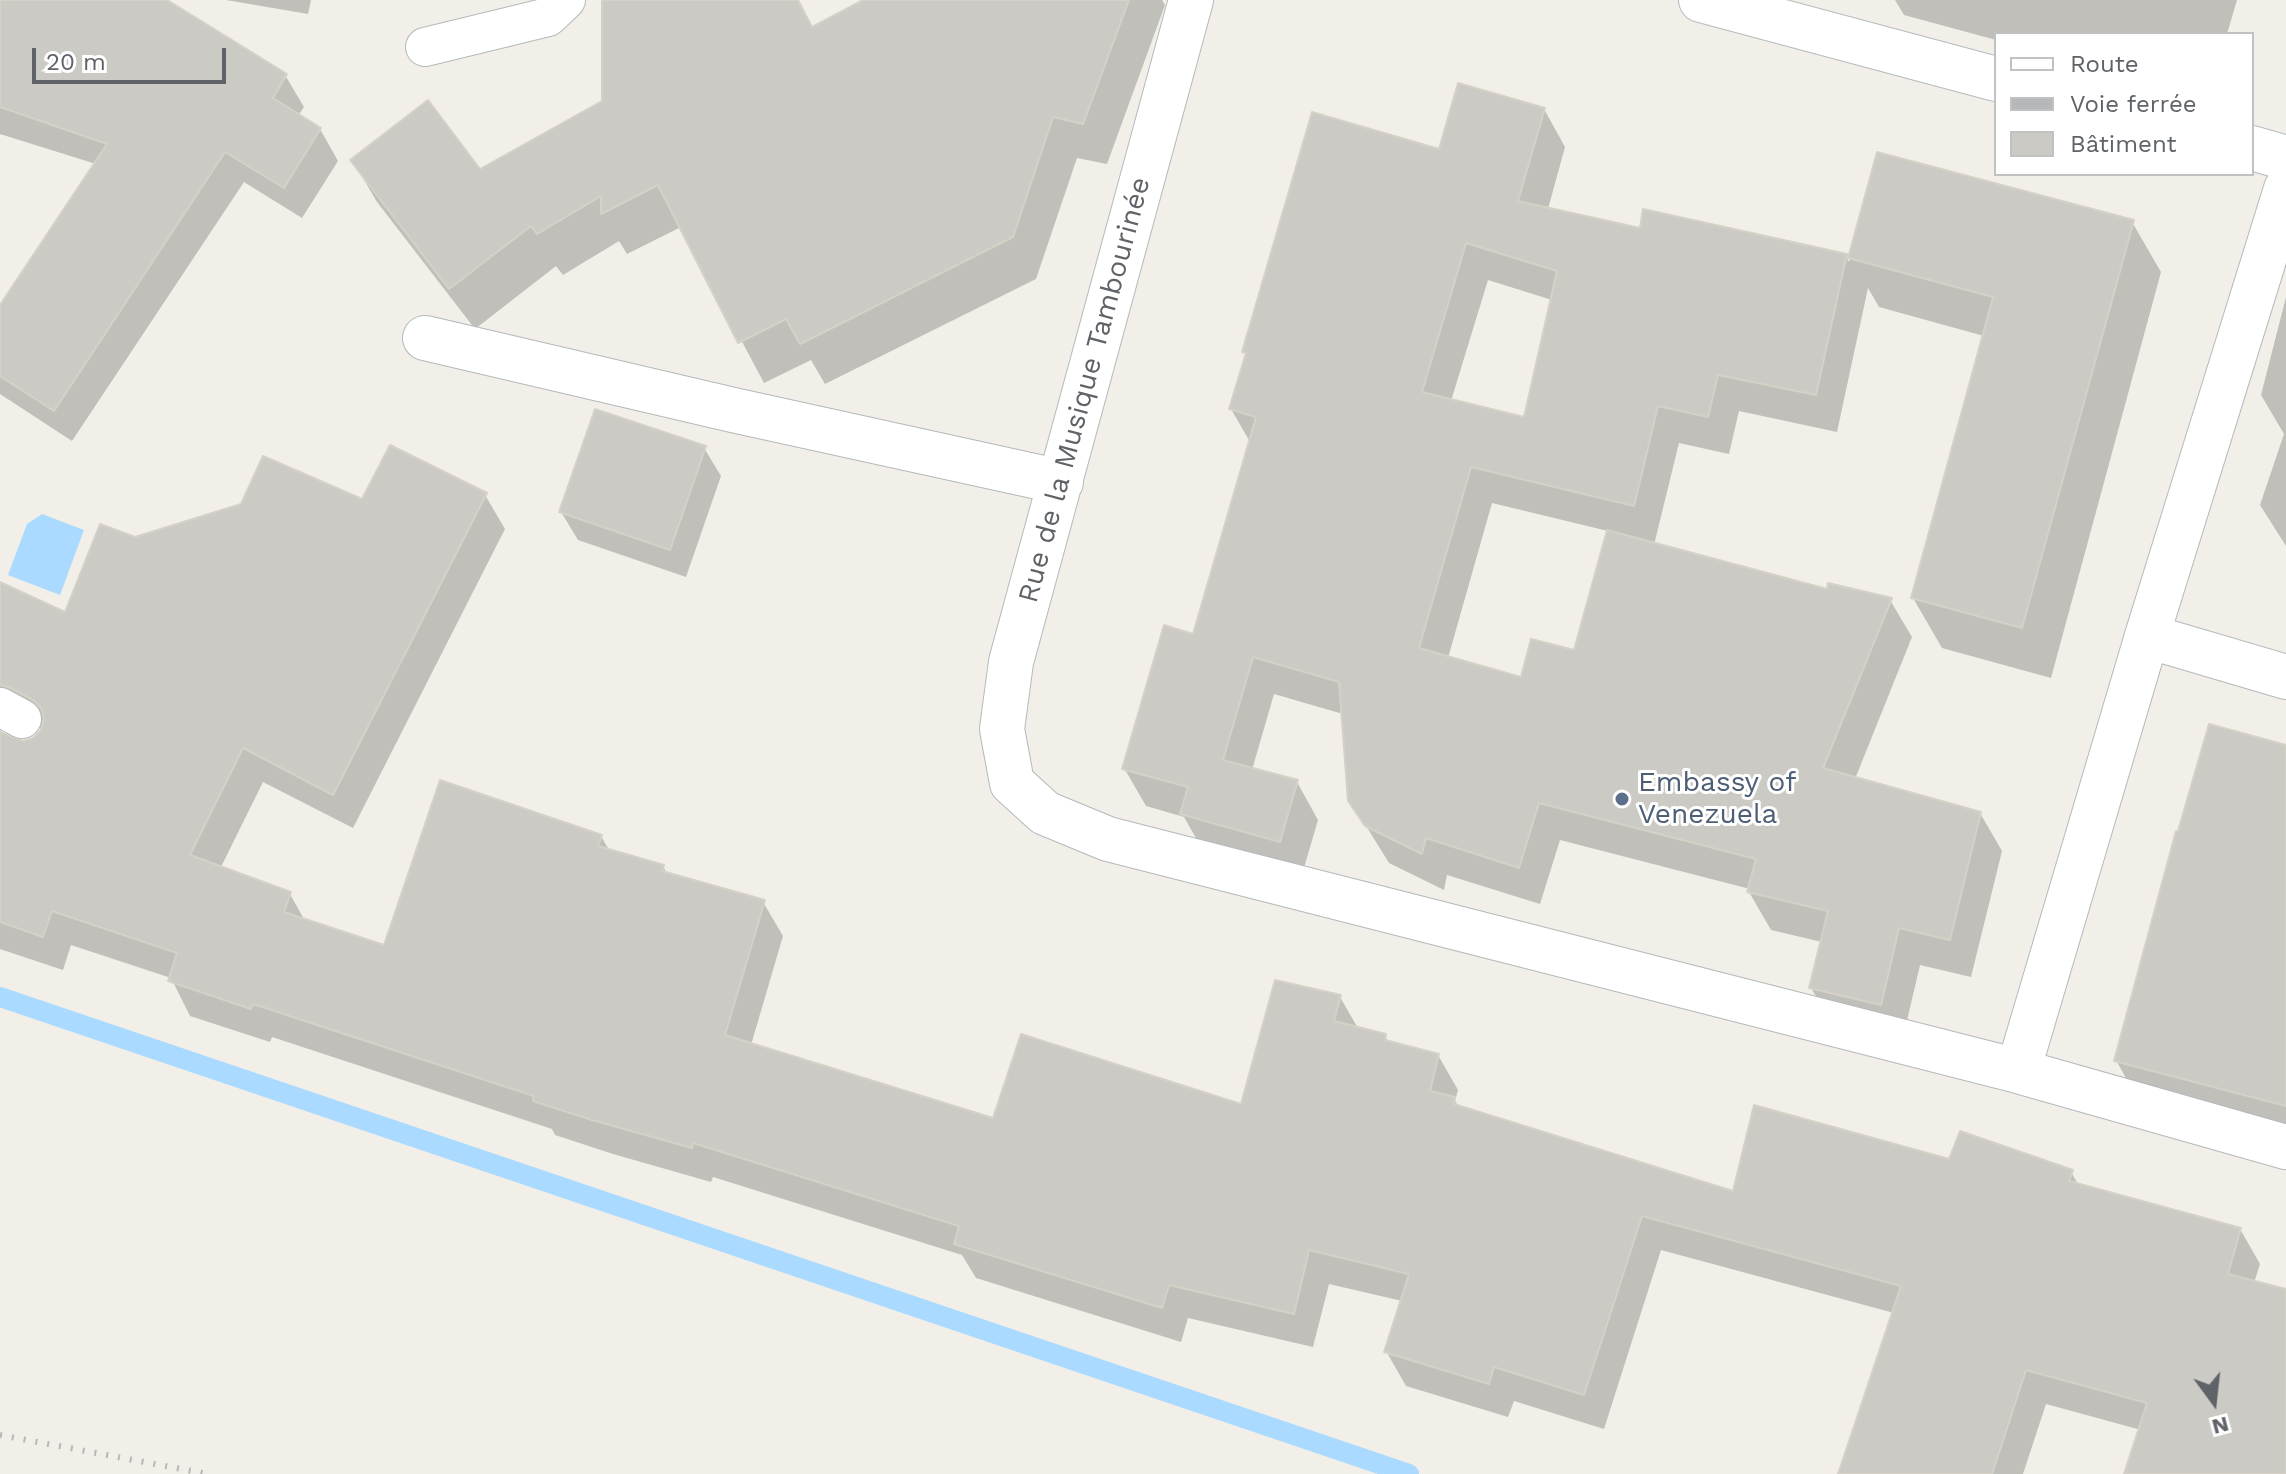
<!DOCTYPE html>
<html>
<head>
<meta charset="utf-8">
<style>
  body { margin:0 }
  #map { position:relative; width:2286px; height:1474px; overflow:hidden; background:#f1efe8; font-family:"Work Sans",sans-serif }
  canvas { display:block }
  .legend { position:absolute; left:1994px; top:32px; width:260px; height:144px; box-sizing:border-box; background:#fff; border:2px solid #bfc1c3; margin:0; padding:10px 14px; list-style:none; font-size:24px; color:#5f6368 }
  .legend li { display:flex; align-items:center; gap:16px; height:40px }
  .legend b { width:40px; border:2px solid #bfc1c3 }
  .north { position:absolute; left:2174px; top:1362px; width:80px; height:80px; -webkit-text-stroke:6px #fff; paint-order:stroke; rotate:165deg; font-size:22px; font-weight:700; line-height:32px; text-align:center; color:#5f6368 }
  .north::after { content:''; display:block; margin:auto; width:28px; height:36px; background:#5f6368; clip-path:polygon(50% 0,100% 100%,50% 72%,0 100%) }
  .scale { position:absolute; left:32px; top:48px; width:194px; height:36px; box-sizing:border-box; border:4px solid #5f6368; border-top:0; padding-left:10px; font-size:24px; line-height:28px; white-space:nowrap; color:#5f6368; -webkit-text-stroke:6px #fff; paint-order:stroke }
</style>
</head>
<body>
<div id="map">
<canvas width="2286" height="1474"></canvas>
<ul class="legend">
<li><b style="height:10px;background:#fff"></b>Route</li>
<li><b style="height:10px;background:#b6b7b8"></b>Voie ferrée</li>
<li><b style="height:22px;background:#cccac5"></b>Bâtiment</li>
</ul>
<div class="north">N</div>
<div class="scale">20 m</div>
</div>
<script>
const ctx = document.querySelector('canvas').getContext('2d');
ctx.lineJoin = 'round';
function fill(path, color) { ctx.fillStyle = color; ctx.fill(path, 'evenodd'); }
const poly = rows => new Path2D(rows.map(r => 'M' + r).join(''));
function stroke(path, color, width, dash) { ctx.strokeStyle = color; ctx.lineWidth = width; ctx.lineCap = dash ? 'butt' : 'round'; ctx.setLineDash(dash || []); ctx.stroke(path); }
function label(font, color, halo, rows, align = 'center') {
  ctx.font = font + ' "Work Sans",sans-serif'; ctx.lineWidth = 6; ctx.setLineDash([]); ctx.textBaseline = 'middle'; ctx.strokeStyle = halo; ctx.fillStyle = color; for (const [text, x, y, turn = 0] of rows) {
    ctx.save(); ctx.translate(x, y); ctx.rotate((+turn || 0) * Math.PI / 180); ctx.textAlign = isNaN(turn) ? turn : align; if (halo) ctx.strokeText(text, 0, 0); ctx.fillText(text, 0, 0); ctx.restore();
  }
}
fill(poly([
  [42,514,84,530,60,595,8,575,27,524]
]), '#aadaff');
fill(poly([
  [0,0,163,0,285,75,304,107,298,116,320,129,338,161,302,218,244,182,72,441,0,394,0,309,96,164,0,134],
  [226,0,311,0,308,14],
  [604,0,798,0,812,29,867,0,1162,0,1165,5,1107,164,1077,158,1036,279,825,384,811,360,764,383,681,227,627,254,619,241,563,275,556,266,475,329,377,202,353,161,480,171,604,102],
  [1895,0,2237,0,2227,34,1996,34,1996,40,1904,15],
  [1544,109,1565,147,1548,209,1641,230,1846,256,1849,262,1878,154,2132,222,2161,272,2051,678,1942,648,1913,598,1984,336,1879,307,1868,288,1837,432,1739,411,1729,454,1679,443,1654,545,1828,591,1890,600,1912,637,1855,779,1980,813,2002,851,1971,977,1920,965,1902,1042,1833,1025,1811,988,1822,942,1771,930,1749,892,1750,889,1560,840,1540,904,1447,875,1444,890,1389,863,1350,800,1343,714,1274,694,1252,770,1297,782,1318,820,1301,878,1204,852,1184,817,1146,806,1124,768,1194,636,1250,442,1231,409,1247,356,1245,352,1440,152],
  [1488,280,1552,300,1526,419,1451,401],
  [1492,503,1608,531,1575,652,1523,680,1448,658],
  [2286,297,2286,546,2260,505,2284,434,2261,395],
  [704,448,721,476,686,577,578,540,561,512],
  [485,495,505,529,353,828,263,782,220,869,290,894,305,921,385,948,601,836,610,852,663,866,667,874,763,902,783,936,751,1045,995,1121,1242,1106,1340,997,1359,1030,1385,1036,1389,1044,1438,1055,1458,1090,1455,1101,1459,1107,1734,1194,1950,1162,2071,1172,2079,1186,2240,1229,2260,1264,2254,1283,2286,1291,2286,1474,2127,1474,2141,1430,2046,1404,2023,1474,1841,1474,1894,1313,1661,1250,1604,1429,1514,1401,1508,1417,1406,1386,1386,1351,1402,1301,1329,1284,1313,1347,1188,1318,1181,1342,976,1278,962,1255,713,1177,711,1182,613,1154,555,1135,552,1129,272,1037,270,1042,190,1016,171,978,71,945,63,970,0,949,0,733,22,743,34,740,44,730,21,719,9,722,0,731,0,584,66,614,135,539,363,501],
  [2286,747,2286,1137,2137,1098,2116,1060]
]), '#0003');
stroke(poly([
  [0,997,1409,1474]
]), '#aadaff', 20);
const building = poly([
  [0,0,167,0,287,74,273,98,321,128,284,188,225,152,54,411,0,376,0,305,107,144,0,107,0,0],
  [602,0,798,0,812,27,863,0,1129,0,1083,124,1053,117,1013,237,800,344,786,319,738,343,658,185,601,214,601,196,537,234,531,226,449,289,350,160,428,100,480,169,602,101,602,0],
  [1458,83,1545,108,1518,201,1640,228,1643,209,1847,254,1816,395,1718,375,1708,417,1658,406,1634,506,1471,467,1419,648,1521,677,1531,639,1574,650,1607,530,1827,589,1828,583,1892,598,1823,768,1981,812,1950,940,1899,928,1881,1005,1809,988,1828,911,1747,892,1756,859,1539,803,1519,868,1426,838,1422,854,1365,826,1348,801,1339,682,1253,657,1223,760,1298,780,1280,842,1180,814,1188,787,1122,769,1164,625,1193,634,1256,417,1229,409,1246,353,1242,352,1312,112,1439,149,1458,83],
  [1466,243,1557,271,1524,417,1422,392,1466,243],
  [1877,152,2134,220,2022,628,1911,598,1993,297,1848,258,1877,152],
  [595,409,706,446,670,550,559,512,595,409],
  [390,445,487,493,333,795,243,748,190,855,291,892,284,912,384,945,440,780,602,835,598,846,664,865,662,871,765,900,725,1035,993,1118,1021,1034,1241,1104,1275,980,1341,995,1334,1021,1386,1034,1385,1040,1439,1054,1430,1091,1455,1097,1454,1104,1733,1191,1754,1105,1949,1159,1960,1131,2073,1170,2069,1181,2241,1228,2228,1274,2286,1289,2286,1474,2124,1474,2147,1403,2026,1370,1992,1474,1838,1474,1901,1286,1642,1216,1584,1395,1494,1367,1489,1384,1384,1352,1409,1274,1309,1250,1294,1314,1169,1285,1162,1308,954,1244,959,1226,693,1143,692,1148,592,1120,533,1101,534,1096,253,1004,251,1009,168,981,177,953,52,911,43,937,0,922,0,732,23,741,33,738,41,730,44,719,41,708,33,700,11,688,0,685,0,582,65,612,100,524,135,537,241,504,263,456,362,499,390,445],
  [2209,724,2286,745,2286,1106,2114,1061,2176,831,2178,831,2209,724]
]);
fill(building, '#cccac5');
stroke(building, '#d6d1c6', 2);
const lane = poly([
  [425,47,548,17,566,0],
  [0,707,22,719]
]);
const street = poly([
  [1191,0,1011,662,1002,729,1012,783,1045,813,1108,839,2018,1071,2286,1147],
  [425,338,733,410,1061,482],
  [2147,636,2286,677],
  [2018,1071,2147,636,2286,189]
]);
const secondary = poly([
  [1701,0,1996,79],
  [2252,148,2286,158]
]);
stroke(lane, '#b5b8bc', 40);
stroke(street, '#b5b8bc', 46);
stroke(secondary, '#b6babf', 46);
stroke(lane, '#fff', 38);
stroke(street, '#fff', 44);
stroke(secondary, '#fff', 44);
stroke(poly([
  [0,1435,208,1474]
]), '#b6b7b8', 6, [2, 10]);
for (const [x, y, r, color] of [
  [1622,799,8,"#5c6f8a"]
]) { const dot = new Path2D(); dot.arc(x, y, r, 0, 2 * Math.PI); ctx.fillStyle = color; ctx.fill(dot); stroke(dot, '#fff', 3); }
label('28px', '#5f6368', '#fff', [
  ["Rue de la Musique Tambourinée",1085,390,-75]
]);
label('28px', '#4e5e75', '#fff', [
  ["Embassy of",1638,783],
  ["Venezuela",1638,815]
], 'left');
</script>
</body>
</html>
